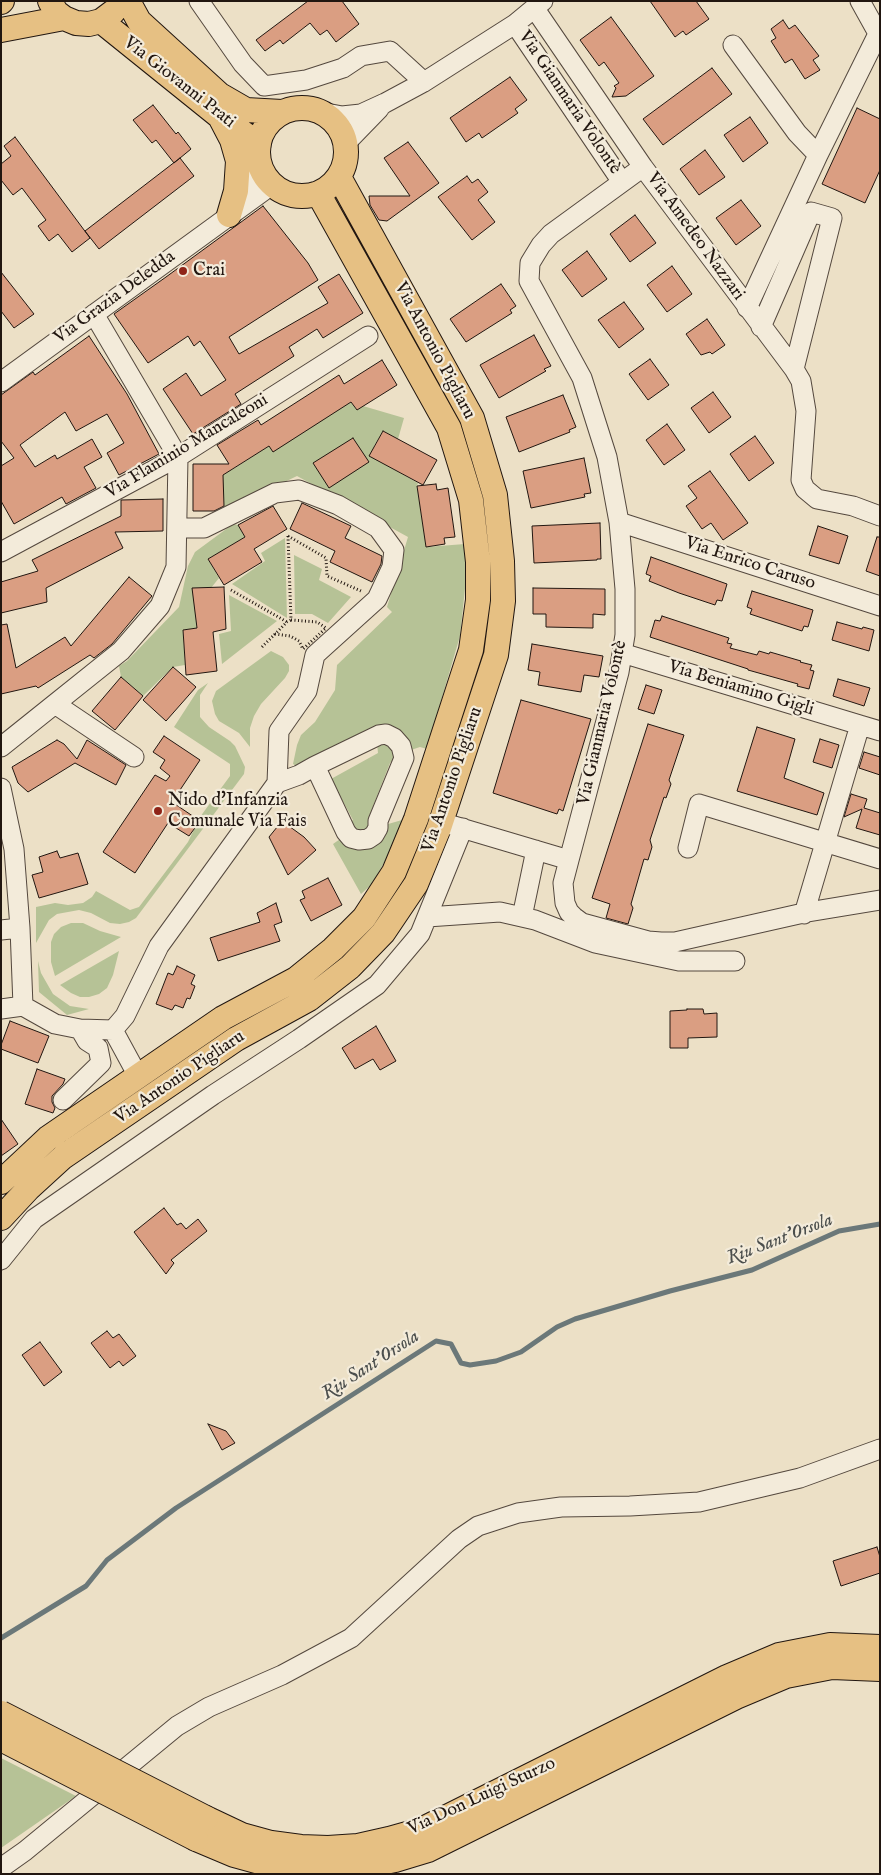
<!DOCTYPE html>
<html>
<head>
<meta charset="utf-8">
<style>
  body { margin:0 }
  #map { position:relative; width:881px; height:1875px; overflow:hidden; background:#ece0c6; font-family:"IM FELL English",serif }
  canvas { display:block }
  .frame { position:absolute; inset:0; border:2px solid #211610; pointer-events:none }
</style>
</head>
<body>
<div id="map">
<canvas width="881" height="1875"></canvas>
<div class="frame"></div>
</div>
<script>
const ctx = document.querySelector('canvas').getContext('2d');
ctx.lineJoin = 'round';
function fill(path, color) { ctx.fillStyle = color; ctx.fill(path, 'evenodd'); }
const poly = rows => new Path2D(rows.map(r => 'M' + r).join(''));
function stroke(path, color, width, dash) { ctx.strokeStyle = color; ctx.lineWidth = width; ctx.lineCap = dash ? 'butt' : 'round'; ctx.setLineDash(dash || []); ctx.stroke(path); }
function label(font, color, halo, rows, align = 'center') {
  ctx.font = font + ' "IM FELL English",serif'; ctx.lineWidth = 4.5; ctx.setLineDash([]); ctx.textBaseline = 'middle'; ctx.strokeStyle = halo; ctx.fillStyle = color; for (const [text, x, y, turn = 0] of rows) {
    ctx.save(); ctx.translate(x, y); ctx.rotate((+turn || 0) * Math.PI / 180); ctx.textAlign = isNaN(turn) ? turn : align; if (halo) ctx.strokeText(text, 0, 0); ctx.fillText(text, 0, 0); ctx.restore();
  }
}
fill(poly([
  [351,402,357,410,363,406,404,418,398,439,383,431,374,446,374,458,418,483,417,486,426,547,465,544,466,579,460,636,427,749,420,747,411,750,400,733,298,767,293,764,297,745,301,735,315,722,335,690,337,665,392,612,387,607,408,537,297,476,224,511,222,473,233,469,269,446],
  [233,524,238,525,245,537,208,559,219,578,211,588,197,628,183,630,185,665,173,667,143,696,121,677,119,666,127,661,179,607,188,566,195,552],
  [285,538,287,618,232,584,265,561,261,553],
  [294,555,322,569,319,580,351,597,328,623,312,614,295,614],
  [229,595,277,621,222,664,219,634,231,631],
  [271,651,283,657,289,665,289,671,285,678,261,704,254,716,250,728,250,747,239,733,219,721,215,714,212,701,216,691],
  [208,683,200,695,200,717,209,727,230,741,235,746,245,767,244,774,136,918,129,922,120,924,110,923,91,913,79,910,57,914,49,920,36,943,36,907,55,903,68,905,83,903,92,897,96,891,130,910,139,907,188,842,200,817,230,776,230,764,174,727,198,690],
  [388,739,396,757,390,763,368,819,371,829,361,835,348,823,353,820,331,779,378,753,377,743],
  [402,820,389,854,372,884,361,894,333,844,343,837],
  [71,923,83,923,100,931,121,937,55,976,51,962,51,942,54,934,61,927],
  [119,951,113,975,107,988,99,994,89,997,80,997,71,993,60,985],
  [38,961,41,973,53,994,70,1006,89,1009,67,1015,39,992],
  [1,1758,76,1796,1,1848]
]), '#b6c296');
stroke(poly([
  [1,1638,86,1586,107,1560,176,1508,436,1341,451,1344,461,1363,470,1365,496,1361,521,1352,557,1327,575,1319,670,1291,752,1270,839,1231,880,1224]
]), '#6b7879', 5);
const building = poly([
  [308,1,342,1,359,24,336,42,327,30,320,35,310,23,283,44,280,40,265,51,256,40,308,1],
  [650,1,696,1,709,19,686,35,683,31,675,37,650,1],
  [611,17,654,76,626,96,612,97,616,88,614,86,619,83,604,62,599,66,580,40,611,17],
  [783,20,789,29,795,25,819,56,813,60,820,70,805,79,792,59,785,63,771,41,776,38,771,29,783,20],
  [712,68,732,94,663,145,643,119,712,68],
  [510,77,527,100,515,109,518,113,482,138,479,133,466,142,450,118,510,77],
  [153,105,176,134,178,132,191,149,174,163,156,140,152,143,133,120,153,105],
  [857,108,880,119,880,170,865,203,822,184,857,108],
  [750,117,768,143,743,162,724,135,750,117],
  [15,137,90,238,72,252,58,234,49,241,38,226,46,220,22,188,13,195,1,180,1,164,11,156,4,146,15,137],
  [408,142,439,183,387,221,379,220,370,205,369,196,410,196,384,158,408,142],
  [705,150,725,177,699,195,680,169,705,150],
  [180,158,194,176,99,249,85,231,180,158],
  [467,176,472,183,478,179,488,192,478,200,495,222,472,240,438,197,467,176],
  [741,200,761,226,736,245,716,218,741,200],
  [263,206,308,263,318,280,229,337,239,354,328,303,318,287,339,274,363,313,323,338,317,329,289,347,294,356,235,394,241,404,193,434,163,389,186,373,201,396,226,380,200,341,194,346,188,336,148,363,114,314,166,277,263,206],
  [635,215,656,243,630,262,610,234,635,215],
  [587,251,607,279,582,297,562,270,587,251],
  [672,266,692,294,667,312,647,285,672,266],
  [1,272,34,314,14,328,1,311,1,272],
  [501,284,516,306,510,310,512,313,466,342,450,319,501,284],
  [624,302,644,329,619,348,598,320,624,302],
  [707,319,725,345,712,354,710,352,701,355,686,334,707,319],
  [534,335,551,366,544,369,546,371,499,398,480,365,534,335],
  [89,336,127,394,159,454,119,475,107,453,124,443,107,414,76,431,65,412,20,445,35,467,55,455,57,459,92,439,102,457,84,467,96,488,66,504,62,497,14,524,1,501,1,466,14,458,1,441,1,395,33,372,35,375,89,336],
  [650,359,669,385,648,400,629,374,650,359],
  [382,360,397,385,357,410,351,402,273,452,269,446,223,475,224,506,214,511,193,511,193,464,229,464,217,445,258,420,261,425,339,375,344,384,382,360],
  [713,392,731,417,709,433,691,408,713,392],
  [563,395,576,427,569,430,570,432,519,452,506,417,563,395],
  [667,424,685,450,664,465,646,440,667,424],
  [383,431,437,460,423,485,369,456,383,431],
  [755,436,774,463,749,481,730,454,755,436],
  [353,438,369,462,329,488,313,463,353,438],
  [584,458,591,493,584,494,585,497,531,508,523,471,584,458],
  [710,471,748,523,723,540,711,523,702,529,686,506,697,498,688,486,710,471],
  [436,484,437,490,448,488,455,537,444,538,445,544,426,547,417,486,436,484],
  [163,499,163,531,115,532,123,548,46,588,47,602,1,613,1,582,38,571,32,560,121,516,121,500,163,499],
  [302,503,351,526,345,538,382,556,381,564,372,582,330,562,335,551,290,529,302,503],
  [273,506,287,529,254,549,262,562,224,585,208,559,245,537,238,525,273,506],
  [600,523,601,559,597,559,597,560,534,563,532,526,600,523],
  [818,526,848,536,839,564,809,555,818,526],
  [877,537,880,537,880,576,866,571,877,537],
  [651,557,727,584,722,601,717,600,715,605,679,593,649,581,651,576,646,574,651,557],
  [129,577,152,596,112,644,94,658,90,655,38,688,36,686,1,694,1,625,7,624,16,668,65,637,71,646,129,577],
  [224,587,226,629,213,632,217,671,186,675,183,630,197,628,192,588,224,587],
  [533,588,605,589,605,615,593,614,593,628,546,627,546,614,533,614,533,588],
  [752,591,813,610,808,627,804,626,802,631,750,614,752,609,747,607,752,591],
  [662,616,729,638,727,643,732,644,730,648,757,655,759,651,769,654,770,652,801,661,800,662,812,665,810,670,814,671,809,689,797,686,798,684,748,670,748,669,650,637,655,620,660,621,662,616],
  [837,622,862,629,863,627,874,630,869,651,832,640,837,622],
  [532,644,603,656,599,677,584,675,581,692,538,685,540,672,528,670,532,644],
  [173,667,196,687,166,721,143,700,173,667],
  [121,677,143,696,115,730,92,711,121,677],
  [838,679,870,688,864,706,833,696,838,679],
  [646,685,662,690,654,714,638,709,646,685],
  [521,700,591,719,563,811,559,809,557,814,493,793,521,700],
  [648,724,684,735,669,780,671,784,666,798,664,797,650,840,652,847,648,860,644,859,631,904,633,908,628,924,606,918,610,904,592,898,648,724],
  [757,727,795,739,784,778,824,793,817,815,737,791,757,727],
  [164,736,200,760,172,802,200,821,189,836,168,823,135,873,103,852,155,775,166,781,170,776,160,768,165,760,153,752,164,736],
  [820,739,839,745,832,768,813,762,820,739],
  [57,740,64,744,77,759,87,740,126,765,116,785,75,763,28,792,18,783,12,767,57,740],
  [864,752,880,757,880,775,859,768,864,752],
  [851,794,867,799,864,808,880,813,880,835,856,828,862,809,844,817,851,794],
  [282,821,304,837,316,850,288,875,269,837,282,821],
  [57,851,60,858,78,853,88,884,39,898,32,875,43,872,39,857,57,851],
  [328,878,342,905,311,921,300,900,305,898,302,891,328,878],
  [276,903,282,922,274,925,280,941,218,961,210,938,260,922,257,913,276,903],
  [177,966,195,975,191,984,195,986,190,999,187,998,183,1008,175,1005,172,1010,156,1004,168,973,173,975,177,966],
  [687,1009,703,1009,704,1014,717,1013,717,1037,688,1038,688,1048,670,1048,670,1011,687,1010,687,1009],
  [10,1021,49,1036,38,1063,1,1049,1,1045,10,1021],
  [376,1026,396,1061,380,1070,373,1059,355,1069,342,1048,376,1026],
  [37,1069,65,1079,63,1084,52,1096,52,1102,55,1108,53,1113,25,1104,37,1069],
  [1,1119,18,1144,1,1156,1,1119],
  [164,1208,177,1225,181,1223,186,1229,198,1219,207,1231,171,1260,174,1263,166,1274,134,1232,164,1208],
  [107,1331,113,1338,119,1334,136,1356,123,1366,119,1361,110,1368,91,1343,107,1331],
  [40,1342,62,1372,44,1386,22,1355,40,1342],
  [208,1424,226,1431,235,1443,222,1450,208,1424],
  [877,1547,880,1557,880,1573,841,1586,833,1561,877,1547]
]);
fill(building, '#da9e82');
stroke(building, '#211610', 1);
const minor = poly([
  [199,1,243,64,264,86,306,80,343,68,361,56,390,51,424,82],
  [860,1,880,37],
  [535,9,643,167,794,369,801,381,806,411,801,480,805,489,817,499,853,506,880,516],
  [515,24,622,182],
  [733,45,797,133,818,155,747,308],
  [321,112,342,116,361,114,385,103,424,82,515,24,543,1],
  [346,143,379,109],
  [818,155,878,34],
  [236,205,261,166],
  [761,327,811,212,832,218,794,369],
  [1,382,273,184],
  [619,522,880,606],
  [1,552,178,457,368,336],
  [622,653,860,725,804,914],
  [55,704,134,757],
  [860,725,880,731],
  [1,747,121,651,160,606,176,567,178,457,94,314],
  [277,783,299,775,315,766,379,735,386,734,394,738,401,746,404,758,378,821,378,828,374,835,368,839,359,840,351,838,346,832,315,766],
  [1,788,14,849,20,928,23,1006],
  [441,822,569,860,619,672,625,635,625,589,619,522,607,457,582,378,529,281,530,263,541,245,551,234,643,167],
  [688,848,699,804,880,859],
  [569,860,563,883,565,903,569,912,574,917,582,923,648,941,661,942,675,942,808,912,880,900],
  [427,917,500,912,535,920,595,943,679,961,735,961],
  [522,917,536,850],
  [1,930,20,928],
  [23,1006,55,1024,80,1029,113,1030],
  [1,1009,23,1006],
  [113,1030,125,1016,159,946,277,783,279,731,307,691,315,655,377,599,392,567,394,550,378,528,338,505,299,490,275,493,204,528,177,528],
  [113,1030,138,1076],
  [63,1100,101,1063,98,1048,87,1041,80,1029],
  [1,1260,34,1219,213,1095,299,1039,377,985,420,934,463,828],
  [1,1868,25,1851,177,1726,209,1707,282,1675,351,1638,459,1539,478,1526,518,1513,561,1507,630,1506,699,1502,800,1478,880,1449]
]);
const major = poly([
  [50,1,56,12,64,18,76,23,89,24,101,21,113,12],
  [128,1,139,21,220,95,246,110,282,112],
  [1,2,2,1],
  [101,21,219,116,259,144],
  [1,30,64,18],
  '258 152a44 44 0 1 1 88 0a44 44 0 1 1-88 0Z',
  [220,117,232,140,238,161,236,191,229,215],
  [1,1182,48,1138,223,1018,296,979,333,949,364,918,394,872,416,819,471,650,478,600,478,562,471,500,449,428,318,193],
  [1,1218,28,1189,63,1157,236,1039,309,999,350,967,383,933,416,884,439,828,496,655,503,601,502,561,495,495,472,418,339,177],
  [206,1818,242,1835,271,1843,301,1847,328,1848,358,1846,389,1839,421,1830,727,1677,779,1655,830,1645,880,1647],
  [196,1839,234,1855,267,1864,299,1869,329,1870,361,1867,395,1860,428,1850,736,1697,786,1676,832,1667,880,1669]
]);
stroke(minor, '#54483e', 21);
stroke(major, '#211610', 26);
stroke(poly([
  [288,536,326,558,327,576,361,591],
  [288,536,291,620],
  [231,590,287,622],
  [291,620,317,622,326,628,303,649,299,641,290,636,275,634,287,622,291,620],
  [262,647,275,634]
]), '#211610', 3, [1, 2.5]);
stroke(minor, '#f3ebda', 19);
stroke(major, '#e6c083', 24);
const majorBridge = poly([
  [1,1713,206,1818],
  [1,1739,196,1839]
]);
stroke(majorBridge, '#211610', 26, []);
stroke(majorBridge, '#e6c083', 24);
for (const [x, y, r, color] of [
  [183,271,5,"#8f2418"],
  [158,811,5,"#8f2418"]
]) { const dot = new Path2D(); dot.arc(x, y, r, 0, 2 * Math.PI); ctx.fillStyle = color; ctx.fill(dot); stroke(dot, '#f3ebda', 2); }
label('18px', '#211610', '#f3ebda', [
  ["Via Giovanni Prati",179,83,38],
  ["Via Gianmaria Volontè",569,103,56],
  ["Via Amedeo Nazzari",695,237,54],
  ["Via Grazia Deledda",115,298,-36],
  ["Via Antonio Pigliaru",434,351,62],
  ["Via Flaminio Mancaleoni",187,447,-31],
  ["Via Enrico Caruso",750,564,18],
  ["Via Beniamino Gigli",741,689,17],
  ["Via Gianmaria Volontè",603,723,-77],
  ["Via Antonio Pigliaru",453,780,-71],
  ["Via Antonio Pigliaru",180,1078,-34],
  ["Via Don Luigi Sturzo",482,1797,-25]
]);
label('18px', '#211610', '#f3ebda', [
  ["Crai",193,271],
  ["Nido d'Infanzia",168,801],
  ["Comunale Via Fais",168,822]
], 'left');
label('italic 19px', '#4c4f4d', '#f3ebda', [
  ["Riu Sant'Orsola",780,1240,-21],
  ["Riu Sant'Orsola",371,1366,-33]
]);
</script>
</body>
</html>
